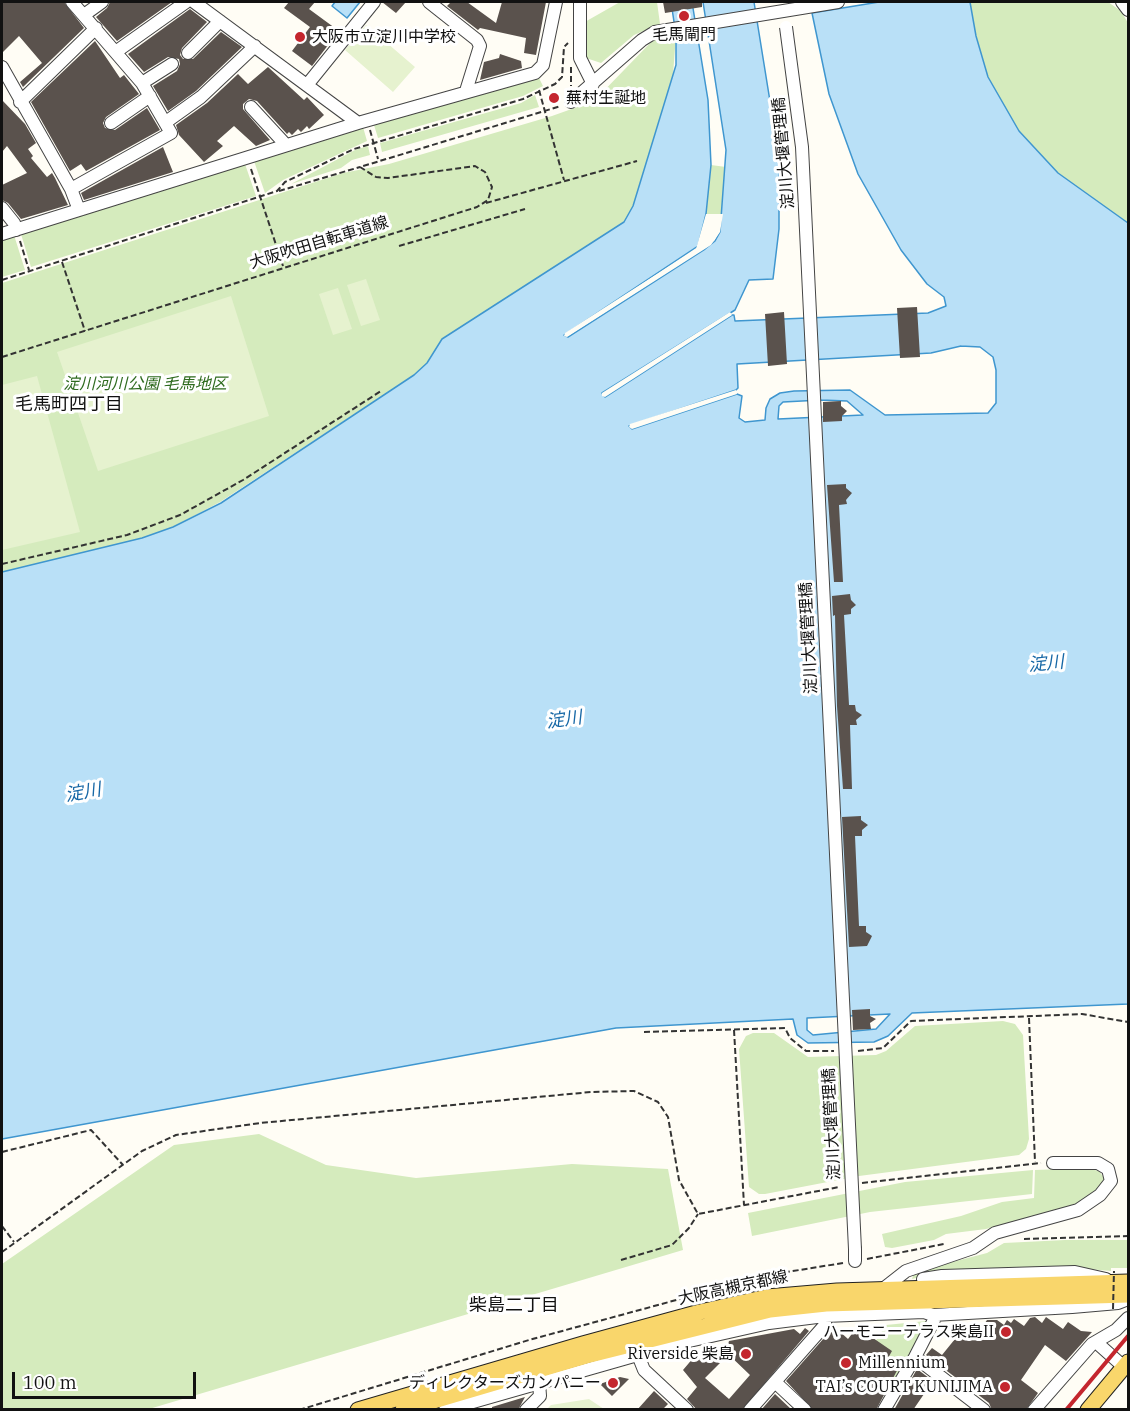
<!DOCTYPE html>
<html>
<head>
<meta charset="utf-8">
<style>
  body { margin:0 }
  #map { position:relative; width:1130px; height:1411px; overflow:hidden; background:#fffdf5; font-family:"IBM Plex Serif",serif }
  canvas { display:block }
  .frame { position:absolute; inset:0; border:3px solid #111; pointer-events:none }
  .scale { position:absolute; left:12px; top:1372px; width:184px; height:27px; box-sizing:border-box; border:3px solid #111; border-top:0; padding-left:8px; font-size:18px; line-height:21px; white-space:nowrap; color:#111; -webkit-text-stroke:4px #fff; paint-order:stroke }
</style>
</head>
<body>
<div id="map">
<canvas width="1130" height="1411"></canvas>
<div class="frame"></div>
<div class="scale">100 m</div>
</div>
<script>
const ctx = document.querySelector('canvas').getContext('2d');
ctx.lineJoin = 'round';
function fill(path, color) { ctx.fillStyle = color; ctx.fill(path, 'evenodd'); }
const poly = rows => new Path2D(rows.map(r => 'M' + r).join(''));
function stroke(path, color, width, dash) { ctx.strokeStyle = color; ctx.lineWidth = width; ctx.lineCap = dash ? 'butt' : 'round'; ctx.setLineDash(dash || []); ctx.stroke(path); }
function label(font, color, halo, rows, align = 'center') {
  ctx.font = font + ' "IBM Plex Serif","Noto Sans JP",serif'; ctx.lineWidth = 6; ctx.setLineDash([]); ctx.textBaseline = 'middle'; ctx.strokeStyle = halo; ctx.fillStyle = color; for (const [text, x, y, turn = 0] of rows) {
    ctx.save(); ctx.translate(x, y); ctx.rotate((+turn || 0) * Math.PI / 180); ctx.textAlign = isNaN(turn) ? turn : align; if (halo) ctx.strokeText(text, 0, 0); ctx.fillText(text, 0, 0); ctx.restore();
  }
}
fill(poly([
  [620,2,657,2,660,24,634,35,601,63,583,57,583,23],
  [970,2,1108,2,1121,11,1128,23,1128,223,1058,173,1019,131,988,77,976,36],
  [676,35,673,75,633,206,628,217,618,227,442,339,427,363,414,375,220,502,173,527,142,538,2,572,2,283,343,173,389,164,552,116,594,101,655,38],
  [538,76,543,86,523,96,378,138,374,125,376,122],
  [535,95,539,107,382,152,380,143,521,103],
  [363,127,367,141,283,180,265,193,254,161],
  [368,146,370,155,352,160,341,168,291,184,355,150],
  [245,164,256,196,31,267,21,234],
  [711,165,726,167,723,214,706,214],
  [14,235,25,270,2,277,2,239],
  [1003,1021,1015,1024,1023,1035,1029,1139,1026,1149,1019,1155,859,1176,765,1194,759,1194,749,1187,739,1049,746,1036,753,1033,774,1033,808,1057,876,1055,886,1051,915,1026],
  [259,1134,326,1165,416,1178,572,1164,668,1169,683,1250,149,1409,2,1409,2,1264,174,1145],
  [1087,1168,1099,1171,1105,1179,1096,1191,1079,1203,986,1229,946,1234,934,1240,892,1248,885,1247,882,1234,961,1216,1002,1202,1034,1198,1035,1170],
  [1033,1170,1032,1194,870,1212,752,1236,748,1213,905,1182],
  [1065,1240,1128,1240,1128,1268,1111,1268,1111,1271,1077,1268,942,1271,912,1279,914,1272,987,1253,1004,1243],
  [926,1321,928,1324,889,1394,855,1373,886,1325]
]), '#d5ebbd');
fill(poly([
  [366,25,415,67,393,92,345,50],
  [366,279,380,320,361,326,347,285],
  [338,288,352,329,333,335,319,294],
  [231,296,269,416,98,471,57,352],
  [37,376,80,532,2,550,2,385],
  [589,1399,604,1409,547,1409,551,1405]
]), '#e6f2cf');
const water = poly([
  [335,2,360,2,347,18,332,6,335,2],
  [671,2,692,2,708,100,711,165,706,214,698,246,564,335,568,337,705,249,715,241,720,232,726,150,703,2,754,2,779,157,779,229,773,279,749,280,735,310,602,393,605,397,732,315,734,315,735,321,928,313,946,306,944,297,927,284,901,250,858,174,829,94,812,13,879,2,970,2,976,36,988,77,1019,131,1058,173,1128,223,1128,1004,912,1013,888,1036,874,1042,808,1043,797,1035,793,1019,616,1028,2,1139,2,572,142,538,173,527,221,503,414,375,427,363,442,339,624,222,633,206,676,65,676,35,671,2],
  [961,346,980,347,993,357,996,370,996,403,988,413,885,415,850,390,794,391,780,393,770,399,766,408,765,420,745,422,739,418,742,396,737,394,632,429,629,426,736,390,738,388,737,364,931,353,961,346],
  [821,400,847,401,863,415,778,419,779,406,783,402,821,400],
  [890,1014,876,1029,813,1035,807,1030,807,1018,890,1014]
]);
fill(water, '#b9e0f7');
stroke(water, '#3f96cf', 1.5);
fill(poly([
  [706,214,709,214,700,249,715,235,720,214,723,214,720,232,711,245,567,337,564,336,565,333,696,249],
  [730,312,732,315,605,397,602,396,602,393],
  [736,390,737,394,632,429,629,427,630,424]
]), '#fffdf5');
fill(poly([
  [2,2,64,2,84,28,23,87,20,82,42,63,19,36,2,53],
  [110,2,172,2,117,41,96,17,107,8],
  [289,2,315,2,309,9,339,31,312,66,292,51,310,27,284,8],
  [382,2,406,2,396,13],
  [451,2,467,2,496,23,502,2,546,2,536,55,524,53,526,38,480,28,478,30,447,6],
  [663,2,702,2,702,7,665,13],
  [190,9,207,22,182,48,180,55,183,59,193,59,221,32,242,47,196,91,168,111,153,86,177,71,180,64,179,59,168,57,144,72,128,54],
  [95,41,120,78,124,75,139,94,106,117,103,123,105,128,115,130,147,108,160,130,86,171,81,164,70,171,31,102],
  [500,54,521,61,522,68,480,80,484,62,499,58],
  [268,67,304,100,307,97,324,115,309,129,307,126,301,132,298,129,292,135,289,132,287,134,257,101,249,99,243,104,243,109,270,140,256,146,234,126,217,141,223,146,204,162,179,135,176,125,207,103,238,74,248,84],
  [2,100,25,124,36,143,28,149,33,156,31,158,47,177,52,173,55,178,68,205,21,219,8,203,2,200,2,185,27,173,7,146,2,152],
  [163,147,173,172,84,200,81,193],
  [917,307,920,357,900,358,897,308],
  [784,312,787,364,768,366,765,314],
  [841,401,841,406,847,411,842,416,842,421,823,422,823,402],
  [846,484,846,488,852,493,846,500,847,504,839,505,843,582,834,582,827,485],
  [850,594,851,600,856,605,851,609,851,614,844,615,849,705,855,705,856,711,862,715,856,720,857,725,850,725,852,789,843,789,837,706,835,615,833,616,832,596],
  [861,816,861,820,868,825,862,830,862,836,855,836,859,926,866,926,866,932,872,936,867,946,849,947,842,817],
  [870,1009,870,1016,876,1019,870,1023,871,1029,853,1030,852,1010],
  [1035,1317,1042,1323,1046,1317,1063,1329,1068,1322,1081,1331,1092,1332,1066,1361,1045,1345,1021,1380,1038,1393,1026,1410,992,1410,989,1403,926,1355,932,1348,942,1355,955,1339,951,1335,962,1322,977,1334,987,1320,997,1320,1004,1325,1007,1320,1011,1323,1014,1319,1024,1326,1030,1318],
  [857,1327,892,1351,888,1358,900,1365,876,1410,813,1410,786,1381,832,1329,837,1333,839,1331,848,1339],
  [805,1328,809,1331,742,1410,697,1410,687,1399,697,1387,683,1370,694,1357,696,1359,711,1351,722,1361,705,1378,729,1399,750,1375,726,1352,729,1341,794,1329,800,1334],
  [917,1369,933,1381,913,1410,894,1410],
  [620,1377,629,1379,612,1396,600,1384],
  [654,1391,668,1404,662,1410,637,1410],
  [775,1394,792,1410,761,1410],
  [525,1397,518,1410,492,1410,492,1407]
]), '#5a524d');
const minor = poly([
  [194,2,358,123],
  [429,2,477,40,480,46,466,91],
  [580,2,580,58,593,84],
  [1122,2,1128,10],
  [84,15,102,2],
  [117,51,186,2],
  [188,53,220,21],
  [2,67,71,189,79,210],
  [142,83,172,64],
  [307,85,374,2],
  [20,102,96,28],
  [571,102,642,40,655,32,838,2],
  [251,107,286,145],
  [166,122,201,97,255,46],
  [111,123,150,96],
  [71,189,171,133,142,83,72,2],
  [2,208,14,223,16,230],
  [2,234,358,123,535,73,543,65,556,2],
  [855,1249,855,1261],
  [923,1279,942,1276,1075,1272,1106,1279],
  [883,1289,906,1271,973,1248,995,1233,1078,1210,1100,1195,1111,1181,1108,1169,1098,1163,1053,1163],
  [1096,1342,1124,1367],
  [638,1355,644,1370,687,1410],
  [915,1357,984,1410],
  [775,1382,805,1410],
  [445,1410,676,1344,769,1323,825,1316,924,1312,933,1315,1072,1307,1118,1303,1128,1299],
  [526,1410,540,1396,539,1382],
  [750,1410,825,1325,825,1316],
  [884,1410,915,1357,934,1320,933,1315],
  [1034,1410,1092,1344,1116,1330,1128,1318]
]);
const major = poly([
  [358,1410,583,1344,700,1312,767,1297,837,1291,1128,1282],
  [403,1410,586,1356,770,1310,826,1304,1128,1295],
  [1088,1410,1128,1362]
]);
stroke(minor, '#444', 14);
stroke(major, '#222', 17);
stroke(poly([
  [571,67,571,86],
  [539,90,564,180],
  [370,130,378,159],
  [251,169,283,266],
  [279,191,360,167],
  [486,203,637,161],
  [20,241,29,270],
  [399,246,525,209],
  [62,262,85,331],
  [2,280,277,191,285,182,354,149,523,99,555,84,562,77,564,47,568,43],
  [2,357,477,207,488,200,492,187,485,172,475,166,388,178,376,177,360,167,561,106],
  [2,564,127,535,180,515,243,480,381,391],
  [1029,1018,1035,1162],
  [734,1030,744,1205],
  [644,1032,785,1028,790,1038,806,1051,834,1051],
  [858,1051,883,1048,911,1021,1082,1014,1128,1022],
  [2,1152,91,1130,123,1165],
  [862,1183,1041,1163],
  [2,1226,14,1242],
  [1024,1239,1128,1236],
  [2,1252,142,1151,176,1135,260,1123,591,1092,634,1091,658,1102,668,1117,679,1180,698,1214,839,1187],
  [867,1259,944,1244],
  [621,1260,672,1245,689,1228,698,1214],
  [299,1410,529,1340,680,1299,787,1272,843,1263]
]), '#333', 2, [6, 3]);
stroke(minor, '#fff', 12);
stroke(major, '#f9d66b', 15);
stroke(poly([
  [1066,1410,1128,1336]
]), '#c4262e', 4);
const minorBridge = poly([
  [786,27,802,147,855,1249]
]);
stroke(minorBridge, '#444', 14, []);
stroke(poly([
  [1113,1309,1114,1271]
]), '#333', 2, [6, 3]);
stroke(minorBridge, '#fff', 12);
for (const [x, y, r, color] of [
  [684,16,6,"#c4262e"],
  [300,37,6,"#c4262e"],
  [554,98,6,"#c4262e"],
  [1006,1332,6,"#c4262e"],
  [746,1354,6,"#c4262e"],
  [846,1363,6,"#c4262e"],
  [613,1383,6,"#c4262e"],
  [1005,1387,6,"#c4262e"]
]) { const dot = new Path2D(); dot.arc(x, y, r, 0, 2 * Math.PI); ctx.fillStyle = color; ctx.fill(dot); stroke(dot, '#fff', 2); }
label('16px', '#111', '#fff', [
  ["毛馬閘門",684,35,"center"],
  ["大阪市立淀川中学校",312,37,"left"],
  ["蕪村生誕地",566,98,"left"],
  ["ハーモニーテラス柴島II",994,1332],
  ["Riverside 柴島",734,1354],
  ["Millennium",858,1363,"left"],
  ["ディレクターズカンパニー",601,1383],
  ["TAI’s COURT KUNIJIMA",993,1387]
], 'right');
label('16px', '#111', '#fff', [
  ["淀川大堰管理橋",784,153,-95],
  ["大阪吹田自転車道線",319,243,-17],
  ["淀川大堰管理橋",809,638,-93],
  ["淀川大堰管理橋",832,1124,-93],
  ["大阪高槻京都線",733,1288,-12]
]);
label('italic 16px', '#2f6b1f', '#fff', [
  ["淀川河川公園 毛馬地区",145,384]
]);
label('18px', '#111', '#fff', [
  ["毛馬町四丁目",69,405],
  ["柴島二丁目",514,1306]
]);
label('italic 18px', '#1768a6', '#fff', [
  ["淀川",1046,664,-6],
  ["淀川",564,720,-8],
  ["淀川",83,793,-10]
]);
</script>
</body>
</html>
